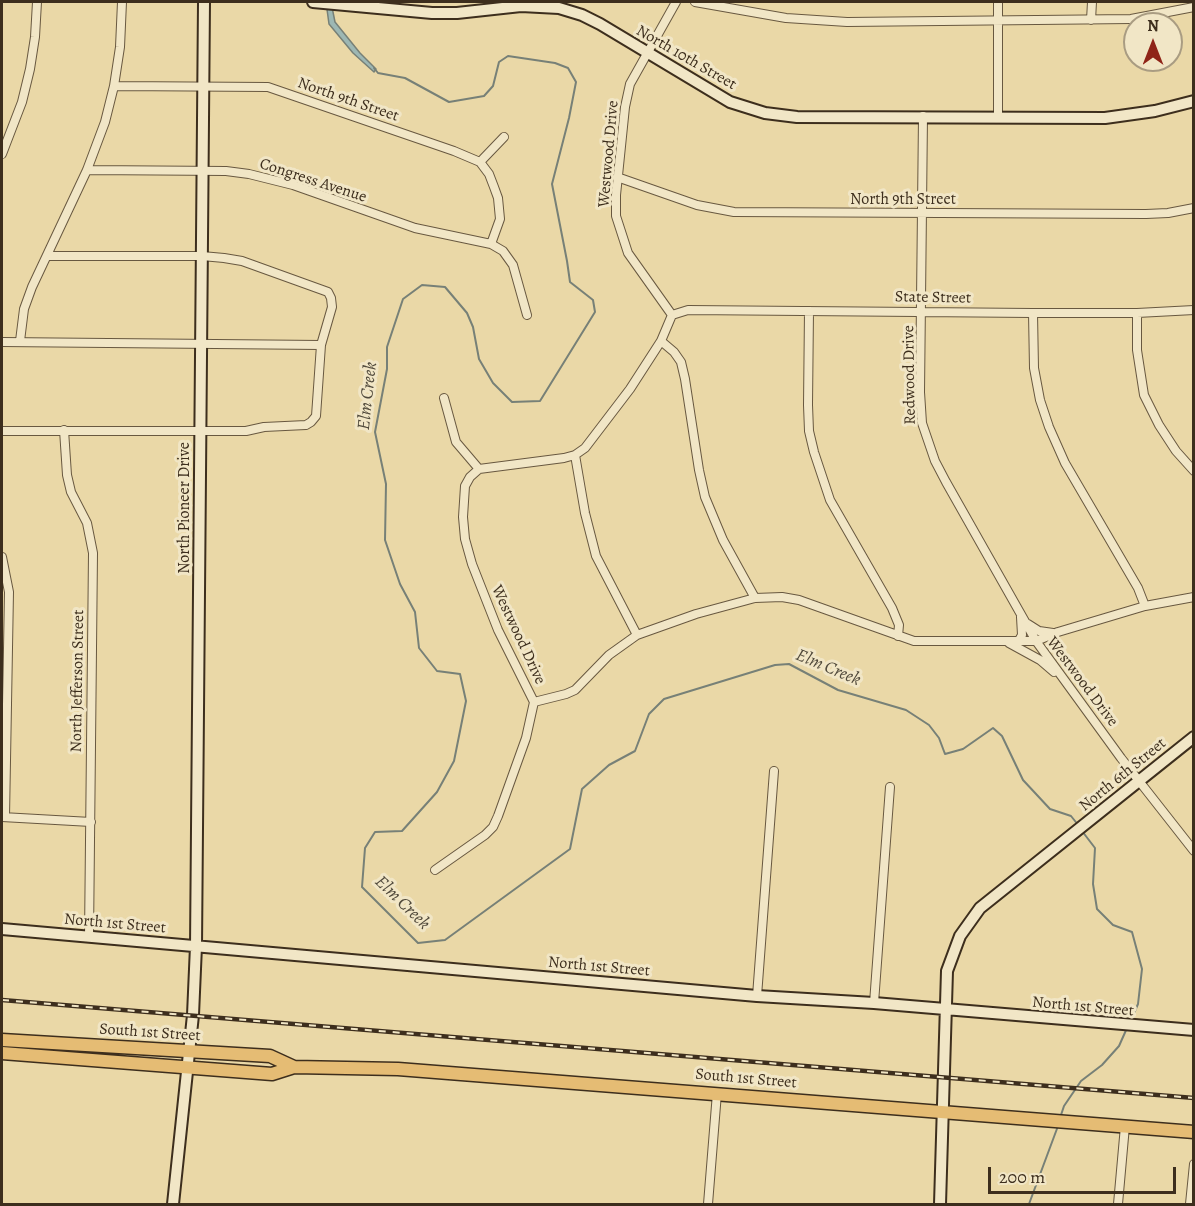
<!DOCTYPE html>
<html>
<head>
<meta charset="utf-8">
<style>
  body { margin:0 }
  #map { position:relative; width:1195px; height:1206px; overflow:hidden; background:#ead8a7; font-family:Alegreya,serif }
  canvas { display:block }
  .frame { position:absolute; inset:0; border:3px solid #3d2e1d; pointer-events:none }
  .north { position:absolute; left:1123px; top:12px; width:60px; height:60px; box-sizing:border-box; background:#f1e6c6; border:2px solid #a99c82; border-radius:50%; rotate:0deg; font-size:16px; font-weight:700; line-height:24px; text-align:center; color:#3d2e1d }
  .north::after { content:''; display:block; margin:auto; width:21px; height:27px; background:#8f2418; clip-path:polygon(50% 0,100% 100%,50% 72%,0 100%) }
  .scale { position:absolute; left:988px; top:1167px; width:188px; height:27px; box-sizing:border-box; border:3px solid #3d2e1d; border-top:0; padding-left:8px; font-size:18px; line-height:21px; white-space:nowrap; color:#3d2e1d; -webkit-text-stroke:4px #f1e6c6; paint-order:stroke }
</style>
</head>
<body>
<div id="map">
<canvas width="1195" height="1206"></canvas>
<div class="frame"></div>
<div class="north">N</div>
<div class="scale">200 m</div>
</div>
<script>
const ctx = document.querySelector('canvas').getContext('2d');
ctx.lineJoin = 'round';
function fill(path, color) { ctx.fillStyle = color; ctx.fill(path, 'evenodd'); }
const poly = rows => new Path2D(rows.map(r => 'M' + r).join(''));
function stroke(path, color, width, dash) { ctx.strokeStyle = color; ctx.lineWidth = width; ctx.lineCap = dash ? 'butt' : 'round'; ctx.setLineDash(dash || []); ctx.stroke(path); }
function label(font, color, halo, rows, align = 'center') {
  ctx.font = font + ' Alegreya,serif'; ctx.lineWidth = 6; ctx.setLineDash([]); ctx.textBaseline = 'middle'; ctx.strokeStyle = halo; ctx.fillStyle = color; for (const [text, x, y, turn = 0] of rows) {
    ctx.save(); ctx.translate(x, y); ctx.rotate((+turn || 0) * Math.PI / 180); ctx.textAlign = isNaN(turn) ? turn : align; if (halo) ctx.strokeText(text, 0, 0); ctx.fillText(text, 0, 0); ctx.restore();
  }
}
const water = poly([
  [326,2,331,2,335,22,360,53,376,69,374,72,353,53,329,24,326,2]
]);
fill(water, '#9db7b3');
stroke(water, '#778077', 1.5);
stroke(poly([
  [374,68,378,73,405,78,449,102,484,96,493,86,499,62,508,56,555,63,568,68,576,82,569,118,552,184,567,261,570,282,593,300,595,312,540,401,512,402,493,383,479,359,473,327,467,313,445,287,422,285,403,299,387,347,387,369,375,432,386,484,385,540,400,584,415,612,419,648,437,671,460,674,466,701,454,761,437,792,402,831,375,832,365,848,362,887,418,943,445,940,570,849,582,789,609,765,635,751,649,714,664,699,775,665,789,664,838,690,906,710,929,725,939,738,945,754,963,749,993,728,1002,736,1023,780,1050,809,1071,816,1079,826],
  [1082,831,1095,848,1093,884,1097,909,1113,925,1132,932,1142,969,1138,1004,1131,1020],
  [1060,1118,1064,1106,1081,1081,1102,1065,1119,1046,1127,1028],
  [1029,1204,1058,1126]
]), '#778077', 2);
const street = poly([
  [695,2,786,18,847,22,1131,19,1194,7],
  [998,2,998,117],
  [1091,20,1092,2],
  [114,86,268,87,454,151,480,162,489,174,494,187,498,198,500,219,491,244],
  [923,116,920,392,922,423,935,461,946,482,1036,641,1058,632,1145,606,1194,597],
  [2,154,22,102,30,69,35,37,37,2],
  [480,162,504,137],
  [87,170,226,171,249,174,293,185,415,228,491,244,503,251,513,265,527,315],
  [617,177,697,205,734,212,1146,214,1168,213,1194,208],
  [809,311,808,405,809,431,814,452,830,500,892,608,899,625,898,636],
  [1033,313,1034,368,1040,400,1049,427,1065,463,1138,588,1145,606],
  [1137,313,1137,350,1144,395,1159,425,1176,451,1194,471],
  [672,315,688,310,1033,313,1137,313,1194,310],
  [20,341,24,309,32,287,87,170,105,122,114,86,120,47,122,2],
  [661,341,674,352,681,362,685,379,699,470,705,497,723,540,755,598],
  [2,342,321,345],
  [444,398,456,442,479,469],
  [64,430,67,475,71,492,87,523,93,553,89,937],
  [2,431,246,431,264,427,306,425,311,422,316,416,321,345,332,307,331,298,328,292,242,261,224,258,202,256,48,256],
  [575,455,585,513,596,556,637,635],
  [2,557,9,592,5,817],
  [1028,624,1039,631,1053,633],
  [1018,642,1022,635,1021,617],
  [1009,643,1040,660,1054,672],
  [534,702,498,630,472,564,465,539,463,517,465,486,470,477,479,469,564,458,575,455,585,448,630,389,661,341,672,315,628,253,616,216,616,195,625,107,630,84,676,2],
  [534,702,566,694,575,690,609,655,637,635,696,614,755,598,782,597,799,600,914,641,1036,641,1121,758,1194,851],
  [2,817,91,822],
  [435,870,485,835,493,827,498,816,526,738,534,702],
  [757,996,774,771],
  [874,1003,890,787],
  [708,1204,717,1093],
  [1118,1204,1125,1126],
  [1190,1204,1194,1164]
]);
const secondary = poly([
  [313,2,432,13,457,13,521,6,559,8,582,15,600,24,730,102,765,113,797,117,1105,118,1155,111,1194,101],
  [2,929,757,996,874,1003,1194,1030],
  [173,1204,193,1015,196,946,204,2],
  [940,1204,947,971,960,936,980,908,1194,737]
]);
const primary = poly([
  [2,1040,270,1056,294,1067],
  [2,1053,272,1074,294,1067,398,1069,1194,1132]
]);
stroke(street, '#685840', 10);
stroke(secondary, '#3d2e1d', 14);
stroke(primary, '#3d2e1d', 15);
stroke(street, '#f1e6c6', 8);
stroke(secondary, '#f1e6c6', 10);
stroke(primary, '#e5bc74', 12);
const rail = poly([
  [2,1000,1194,1098]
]);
stroke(rail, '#3d2e1d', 4.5);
stroke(rail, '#f1e6c6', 2, [7]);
label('16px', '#3d2e1d', '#f1e6c6', [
  ["North 10th Street",686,58,30],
  ["North 9th Street",348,100,19],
  ["Westwood Drive",609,154,-85],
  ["Congress Avenue",313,181,18],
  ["North 9th Street",903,200],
  ["State Street",933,298,1],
  ["Redwood Drive",910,375,-91],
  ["North Pioneer Drive",185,508,-90],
  ["Westwood Drive",518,635,65],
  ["North Jefferson Street",78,681,-89],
  ["Westwood Drive",1082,682,53],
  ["North 6th Street",1123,775,-39],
  ["North 1st Street",115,924,5],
  ["North 1st Street",599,967,5],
  ["North 1st Street",1083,1007,5],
  ["South 1st Street",150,1033,4],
  ["South 1st Street",746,1079,5]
]);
label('italic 18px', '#50493b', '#f1e6c6', [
  ["Elm Creek",368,396,-84],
  ["Elm Creek",828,668,23],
  ["Elm Creek",402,903,44]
]);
</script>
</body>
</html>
